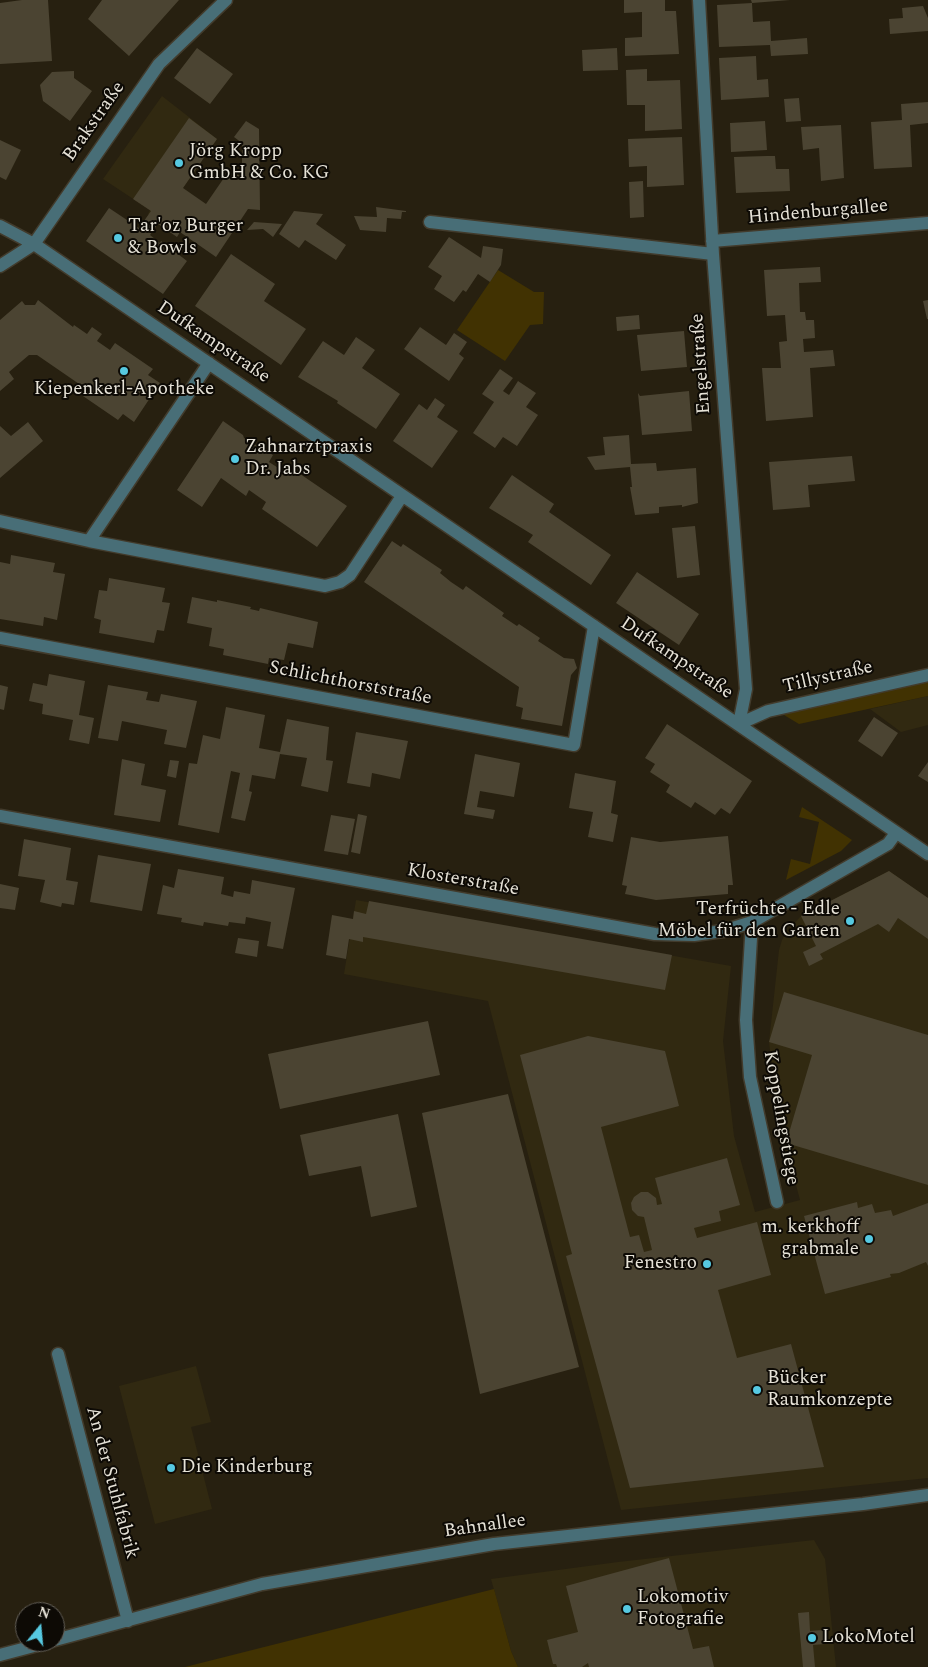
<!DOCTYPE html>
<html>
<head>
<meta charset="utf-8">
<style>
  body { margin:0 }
  #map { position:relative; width:928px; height:1667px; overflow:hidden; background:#272010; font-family:Spectral,serif }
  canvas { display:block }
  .north { position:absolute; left:15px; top:1602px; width:50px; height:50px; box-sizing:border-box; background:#0d0a05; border:1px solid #646059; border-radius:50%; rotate:17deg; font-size:14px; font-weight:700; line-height:20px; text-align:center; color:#e6e2d7 }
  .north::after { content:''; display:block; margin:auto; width:18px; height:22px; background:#56c9e1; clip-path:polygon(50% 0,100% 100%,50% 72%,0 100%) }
</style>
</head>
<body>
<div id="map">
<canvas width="928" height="1667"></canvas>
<div class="north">N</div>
</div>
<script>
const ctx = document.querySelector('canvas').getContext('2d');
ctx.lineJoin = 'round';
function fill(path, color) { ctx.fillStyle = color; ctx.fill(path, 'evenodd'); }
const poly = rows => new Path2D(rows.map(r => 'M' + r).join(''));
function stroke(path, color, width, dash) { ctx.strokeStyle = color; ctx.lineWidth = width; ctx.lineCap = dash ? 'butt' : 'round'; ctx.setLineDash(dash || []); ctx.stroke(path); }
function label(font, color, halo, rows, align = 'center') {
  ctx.font = font + ' Spectral,serif'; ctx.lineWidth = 4; ctx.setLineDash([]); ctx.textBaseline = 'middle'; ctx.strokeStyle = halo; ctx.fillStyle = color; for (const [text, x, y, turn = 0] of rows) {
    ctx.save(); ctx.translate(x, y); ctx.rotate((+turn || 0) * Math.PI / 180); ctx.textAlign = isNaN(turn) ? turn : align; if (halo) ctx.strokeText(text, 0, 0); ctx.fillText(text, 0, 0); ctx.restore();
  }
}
fill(poly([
  [162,96,217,139,159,222,148,214,150,210,103,179],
  [928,696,928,725,901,732,870,709],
  [889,871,928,898,928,1478,621,1510,488,1001,344,974,356,900,731,966,723,1041,734,1136,755,1212,800,1200,778,1118,769,1042,779,950,782,940,787,931,801,916],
  [196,1366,211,1422,191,1427,212,1509,155,1524,119,1386],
  [814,1540,825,1559,836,1667,518,1667,511,1651,491,1579,618,1562]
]), '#312911');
fill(poly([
  [498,270,534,292,544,292,543,324,530,325,505,361,457,330],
  [928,682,928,696,799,724,784,715,795,710],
  [802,807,852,840,841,851,786,880,791,859,810,864,819,822,799,817],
  [494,1589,511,1651,518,1667,185,1667]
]), '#413202');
fill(poly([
  [22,0,48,0,52,61,0,64,0,3],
  [102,0,179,0,129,56,88,19],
  [624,0,665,0,665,11,676,11,679,54,625,56,625,38,642,37,642,12,624,13],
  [751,0,790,0,752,3,753,22,770,21,771,41,807,38,808,54,771,56,770,45,719,47,717,5,752,3],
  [923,6,928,18,928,31,890,34,889,19,903,18,902,8],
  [197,48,233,74,210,104,174,78],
  [617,48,618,70,583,71,582,50],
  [756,56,757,80,768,79,769,97,721,100,719,58],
  [647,69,647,81,680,80,682,129,645,131,645,105,627,105,626,70],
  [74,71,74,78,92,91,70,121,43,101,40,85,52,72],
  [799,98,801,121,786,122,784,99],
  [928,102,928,123,910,125,912,167,874,169,871,122,902,120,901,104],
  [189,118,217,139,183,188,206,204,228,172,242,176,242,143,234,137,246,121,259,129,260,210,248,209,216,257,180,232,177,237,158,224,161,219,150,235,160,243,161,241,187,261,163,294,86,241,109,208,139,228,151,211,133,199],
  [765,121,767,150,731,152,730,123],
  [841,125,844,178,821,181,819,148,803,150,801,127],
  [682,137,684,185,647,187,647,166,629,167,628,139],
  [0,140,21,150,6,180,0,177],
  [767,156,775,156,776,169,789,169,790,191,736,193,734,157],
  [643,181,644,217,630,218,629,182],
  [376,207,406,211,406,212,402,212,401,219,387,218,386,232,360,230,354,216,377,217],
  [294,211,323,214,316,224,346,245,336,260,305,240,299,248,279,234],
  [254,222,282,224,273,237,263,229,247,230],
  [449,237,481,258,483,246,503,249,501,265,490,282,478,274,466,292,463,290,454,302,434,289,442,276,428,267],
  [231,254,275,284,264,301,306,329,281,365,195,306],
  [820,267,821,282,799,283,800,312,805,312,806,320,814,320,815,338,803,339,804,352,833,350,835,366,810,368,813,417,766,421,762,368,781,368,779,342,787,341,785,315,767,316,764,270],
  [38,300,73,327,74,325,87,334,92,327,102,334,97,341,110,350,115,343,153,369,148,375,160,383,134,422,123,414,118,420,80,394,85,388,37,355,29,355,9,372,14,379,0,391,0,320,22,301,25,305,35,305],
  [928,300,928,319,927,319,923,301],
  [639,315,640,329,617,331,616,317],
  [420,327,446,345,454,333,467,342,459,354,464,358,449,381,404,349],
  [684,331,687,367,641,371,637,335],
  [356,337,375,350,362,368,400,394,376,429,337,403,338,401,298,377,323,341,344,355],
  [500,369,513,378,503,391,509,395,518,381,536,393,526,407,538,415,517,446,503,437,495,448,473,433,494,402,482,394],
  [689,391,692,431,642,435,638,393,640,396],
  [435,398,445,405,437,417,458,431,432,468,393,441,419,404,427,410],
  [223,421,243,435,244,438,273,455,269,462,286,473,290,467,347,506,317,547,262,509,266,502,249,490,246,496,221,478,202,507,177,490],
  [28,422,43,441,0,478,0,426,11,436],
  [629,435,631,464,656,463,657,471,696,468,698,503,682,507,682,505,659,507,659,513,635,515,630,487,632,487,630,467,595,470,587,457,605,455,603,437],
  [852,456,855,481,808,485,810,507,773,510,769,462],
  [512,475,554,504,549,512,611,555,591,585,528,542,533,535,489,508],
  [695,526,700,575,677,578,672,528],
  [392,541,401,547,403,544,442,570,440,573,451,582,463,590,466,586,504,613,502,616,517,626,519,624,540,638,538,641,564,658,574,659,577,668,571,675,562,726,521,719,523,708,516,706,519,687,364,582],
  [11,555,55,563,53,572,65,574,57,620,44,617,43,626,0,619,0,562,10,564],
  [637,572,699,614,679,645,616,603],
  [109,578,165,588,162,602,170,603,164,631,157,630,154,643,99,633,101,620,94,618,99,590,107,591],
  [192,597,217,602,217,600,251,607,250,609,259,611,260,608,318,622,313,648,288,643,284,660,269,658,268,664,223,655,224,649,209,646,212,628,187,623],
  [49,674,85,681,79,715,94,718,89,744,69,740,73,720,42,714,43,704,29,701,33,683,47,686],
  [0,685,8,687,4,710,0,709],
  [108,685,148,692,146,700,159,702,161,694,197,701,186,748,164,744,167,730,122,721,118,741,98,738],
  [226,707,265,715,259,748,280,752,287,719,329,727,326,760,333,761,328,792,301,786,307,758,280,754,275,779,252,775,249,791,252,792,245,821,231,818,240,773,231,771,219,833,178,825,189,763,197,764,203,735,220,739],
  [874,717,898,733,882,757,858,741],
  [667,724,752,781,730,814,721,808,715,815,695,802,691,808,666,792,670,785,650,772,655,764,645,758],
  [356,732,408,741,400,779,372,773,370,787,347,783],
  [475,754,520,763,514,797,480,791,477,807,495,810,493,819,464,814],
  [122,759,145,764,141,785,166,790,160,822,114,815],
  [170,760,179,761,176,778,167,776],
  [928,762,928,782,918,776],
  [575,773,616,781,611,813,618,815,613,842,588,837,593,812,569,808],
  [358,814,367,816,360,854,351,852],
  [331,815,355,819,348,855,324,851],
  [728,836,733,885,728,885,728,894,656,900,625,894,627,886,622,885,631,837,660,842],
  [24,839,71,848,66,880,78,882,74,905,62,903,61,907,40,902,45,880,18,876],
  [98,855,151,864,142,911,90,902],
  [178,869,224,877,221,894,233,897,234,891,250,894,252,880,295,888,283,949,267,946,271,922,246,917,245,924,229,922,228,926,204,922,203,926,181,922,182,918,157,914,163,885,174,888],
  [889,871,928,898,928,939,898,918,889,932,878,924,820,954,823,959,809,966,803,952,816,946,801,916],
  [0,884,19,888,15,910,0,908],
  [369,901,672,955,665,990,363,937,363,942,349,939,346,959,326,955,332,915,353,919,354,911,366,914],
  [238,938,259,941,257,957,235,953],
  [784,992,928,1035,928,1185,786,1143,812,1055,769,1042],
  [428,1021,440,1075,280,1109,268,1054],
  [588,1036,665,1051,679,1106,601,1127,630,1237,639,1235,644,1252,652,1250,644,1217,638,1216,632,1210,631,1203,634,1197,641,1192,648,1192,656,1198,657,1205,662,1204,655,1178,727,1158,740,1205,719,1211,721,1221,694,1228,697,1238,757,1222,771,1275,718,1290,737,1358,791,1344,824,1467,630,1488,566,1256,572,1254,520,1055],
  [508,1094,579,1367,480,1394,422,1113],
  [398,1114,417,1207,371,1217,361,1166,309,1176,300,1135],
  [857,1202,858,1208,872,1204,875,1213,891,1210,893,1216,928,1203,928,1266,926,1262,899,1273,890,1274,891,1277,825,1294,804,1216],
  [669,1558,693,1649,709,1646,714,1667,589,1667,588,1663,582,1667,557,1667,556,1664,553,1664,547,1640,578,1632,566,1586],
  [809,1612,810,1631,823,1630,825,1644,813,1645,815,1667,803,1667,798,1613]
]), '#4b4432');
const minor = poly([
  [699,0,713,254,746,689,739,724],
  [430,222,713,254],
  [0,226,34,244,928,854],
  [712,241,928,223],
  [0,266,34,244,159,64,226,0],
  [0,521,89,541,325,586,340,582,350,575,402,496],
  [89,541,209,363],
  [0,638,574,745,594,626],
  [739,724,768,711,928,675],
  [0,816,655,934,694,935,723,931,752,922,888,844,896,833],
  [752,922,746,1020,750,1077,777,1202],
  [58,1354,128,1621],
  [55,1640,262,1584,494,1544,863,1504,928,1495],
  [0,1655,49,1642]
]);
stroke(minor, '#423b2c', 15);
stroke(minor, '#486e77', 12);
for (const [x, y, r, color] of [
  [179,163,5,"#56c9e1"],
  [118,238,5,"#56c9e1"],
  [124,371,5,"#56c9e1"],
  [235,459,5,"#56c9e1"],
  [850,921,5,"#56c9e1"],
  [869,1239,5,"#56c9e1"],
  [707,1264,5,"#56c9e1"],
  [757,1390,5,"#56c9e1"],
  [171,1468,5,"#56c9e1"],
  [627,1609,5,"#56c9e1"],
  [812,1638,5,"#56c9e1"]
]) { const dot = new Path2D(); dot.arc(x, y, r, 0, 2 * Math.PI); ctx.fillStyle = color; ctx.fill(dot); stroke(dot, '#0d0a05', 2); }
label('19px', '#e6e2d7', '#0d0a05', [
  ["Brakstraße",95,122,-55],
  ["Hindenburgallee",818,213,-5],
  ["Dufkampstraße",213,343,34],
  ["Engelstraße",702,364,-94],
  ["Dufkampstraße",676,659,34],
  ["Tillystraße",828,678,-13],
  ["Schlichthorststraße",350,684,11],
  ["Klosterstraße",463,881,10],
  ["Koppelingstiege",780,1118,80],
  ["An der Stuhlfabrik",111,1483,75],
  ["Bahnallee",485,1527,-8]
]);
label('19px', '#e6e2d7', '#0d0a05', [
  ["Jörg Kropp",189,152],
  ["GmbH & Co. KG",189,174],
  ["Tar'oz Burger",128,227],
  ["& Bowls",128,249],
  ["Kiepenkerl-Apotheke",124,390,"center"],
  ["Zahnarztpraxis",245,448],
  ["Dr. Jabs",245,470],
  ["Terfrüchte - Edle",840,910,"right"],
  ["Möbel für den Garten",840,932,"right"],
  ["m. kerkhoff",859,1228,"right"],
  ["grabmale",859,1250,"right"],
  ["Fenestro",697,1264,"right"],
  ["Bücker",767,1379],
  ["Raumkonzepte",767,1401],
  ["Die Kinderburg",181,1468],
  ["Lokomotiv",637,1598],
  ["Fotografie",637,1620],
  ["LokoMotel",822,1638]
], 'left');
</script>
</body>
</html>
